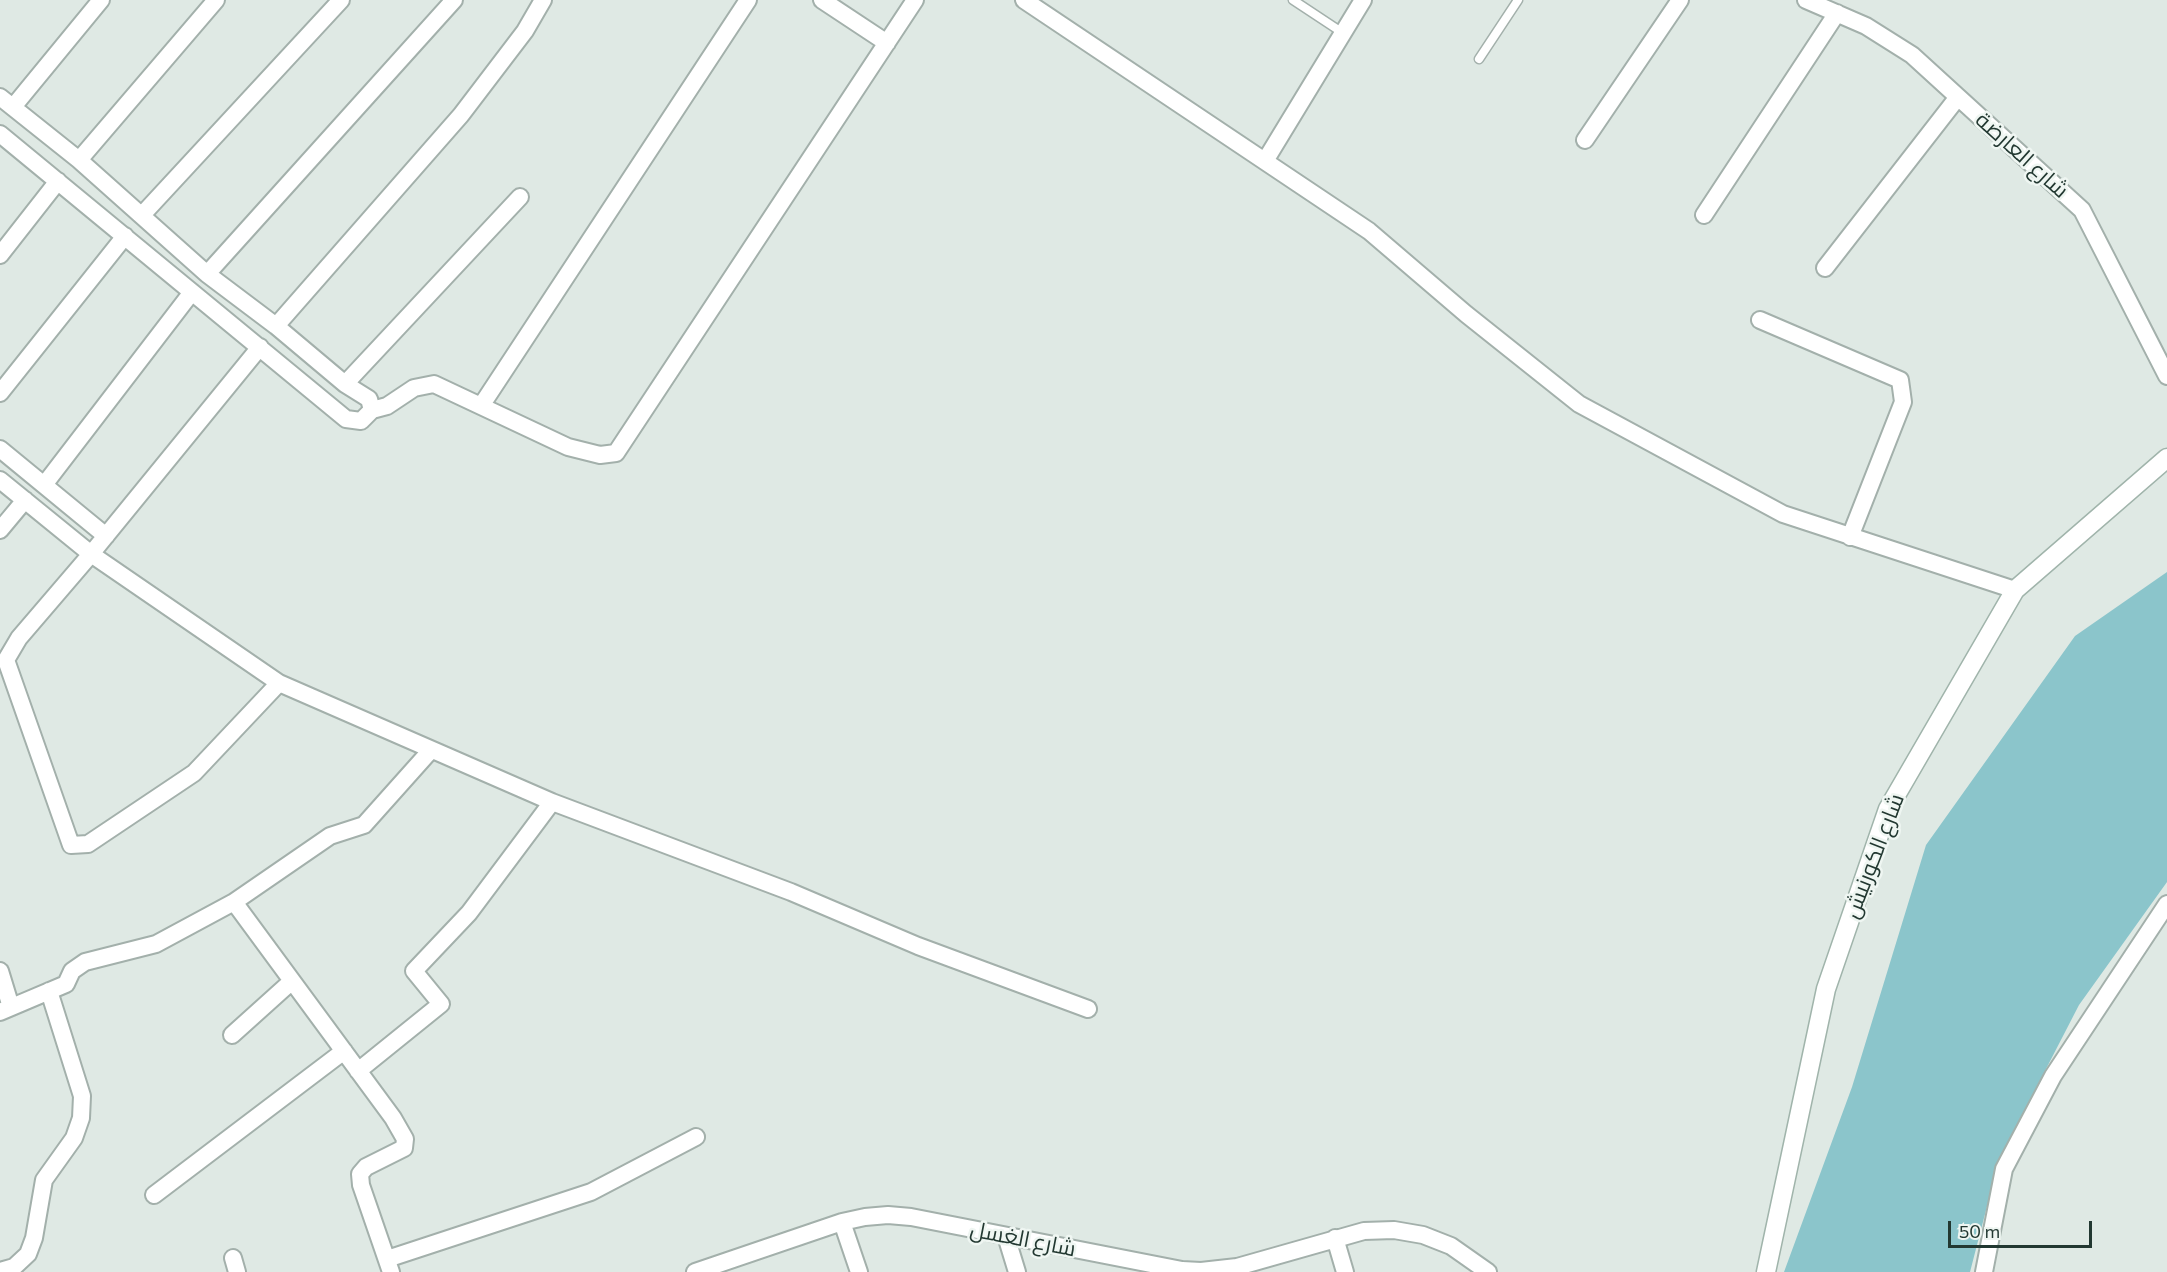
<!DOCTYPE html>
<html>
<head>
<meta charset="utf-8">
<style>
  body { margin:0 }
  #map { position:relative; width:2167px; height:1272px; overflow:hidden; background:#dfe9e4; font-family:Commissioner,sans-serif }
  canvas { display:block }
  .scale { position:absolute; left:1948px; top:1221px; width:144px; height:27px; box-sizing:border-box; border:3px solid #223831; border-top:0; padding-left:8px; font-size:18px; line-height:21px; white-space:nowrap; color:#223831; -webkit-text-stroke:4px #eff6f2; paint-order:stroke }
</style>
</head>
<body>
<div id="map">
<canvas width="2167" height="1272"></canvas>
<div class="scale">50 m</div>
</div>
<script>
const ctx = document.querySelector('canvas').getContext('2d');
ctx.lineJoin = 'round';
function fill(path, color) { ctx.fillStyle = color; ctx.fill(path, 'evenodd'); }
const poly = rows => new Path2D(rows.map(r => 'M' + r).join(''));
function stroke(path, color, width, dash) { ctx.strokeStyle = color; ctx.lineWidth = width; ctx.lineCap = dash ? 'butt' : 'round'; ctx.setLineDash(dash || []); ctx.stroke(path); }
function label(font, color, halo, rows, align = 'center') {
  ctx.font = font + ' Commissioner,Cairo,sans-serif'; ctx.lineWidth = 5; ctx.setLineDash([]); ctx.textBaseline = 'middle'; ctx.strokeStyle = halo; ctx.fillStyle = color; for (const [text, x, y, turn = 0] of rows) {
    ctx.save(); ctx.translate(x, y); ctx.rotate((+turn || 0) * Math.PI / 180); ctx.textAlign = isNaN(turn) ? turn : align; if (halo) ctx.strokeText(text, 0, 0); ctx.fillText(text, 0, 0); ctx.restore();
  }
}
fill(poly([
  [2167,572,2167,882,2079,1005,1999,1160,1970,1272,1784,1272,1852,1087,1926,845,2075,636]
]), '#8bc5cb');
const lane = poly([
  [1293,0,1343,33],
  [1479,59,1518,0]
]);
const street = poly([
  [822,0,887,43],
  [1024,0,1369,231,1466,314,1579,404,1783,514,2015,590],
  [1806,0,1866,26,1912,55,2082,210,2167,376],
  [0,97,79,160,207,274,276,326,345,384,369,399,372,410],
  [13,107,101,0],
  [0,134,346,419,361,421,372,410,387,406,414,388,434,384,568,447,600,455,616,453,915,0],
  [1585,140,1680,0],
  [79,160,216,0],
  [1265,161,1363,0],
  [142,215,341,0],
  [1704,215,1837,13],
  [0,255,58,181],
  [1825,268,1958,97],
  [207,274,454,0],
  [1760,320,1900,380,1903,402,1850,537],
  [276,326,461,115,525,31,543,0],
  [260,347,91,554,19,638,6,660,71,845,88,844,194,773,279,683],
  [345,384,520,197],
  [0,393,125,236],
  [481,406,748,0],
  [0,449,106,536],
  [0,480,91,554,279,683,552,802,791,892,918,946,1088,1009],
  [44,485,192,292],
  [0,530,25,500],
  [234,902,393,1118,405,1139,404,1148,366,1167,360,1174,361,1185,391,1272],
  [0,971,11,1007],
  [0,1012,66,984,72,971,85,962,156,944,234,902,330,836,364,825,431,750],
  [232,1035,292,981],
  [358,1071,441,1004,414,971,469,913,552,802],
  [154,1195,344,1051],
  [842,1222,859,1272],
  [1006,1236,1017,1272],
  [1335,1238,1345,1272],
  [233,1258,237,1272],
  [387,1259,591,1192,696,1137],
  [0,1271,14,1267,28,1254,34,1238,44,1180,74,1138,81,1118,82,1096,49,991],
  [695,1272,842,1222,865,1217,888,1215,911,1217,1182,1270,1201,1271,1237,1267,1364,1231,1394,1230,1423,1235,1451,1246,1488,1272],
  [1984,1272,2004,1169,2053,1076,2167,904]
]);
const secondary = poly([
  [1766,1272,1826,989,1888,809,2015,590,2167,458]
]);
stroke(lane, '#a3b0ab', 11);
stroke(street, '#a3b0ab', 20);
stroke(secondary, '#a0b4ab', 21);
stroke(lane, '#fff', 8);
stroke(street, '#fff', 16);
stroke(secondary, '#fff', 18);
label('22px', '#223831', '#eff6f2', [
  ["شارع العارضة",2022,155,42],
  ["شارع الكورنيش",1874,856,-69],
  ["شارع الغسل",1023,1239,11]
]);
</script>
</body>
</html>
